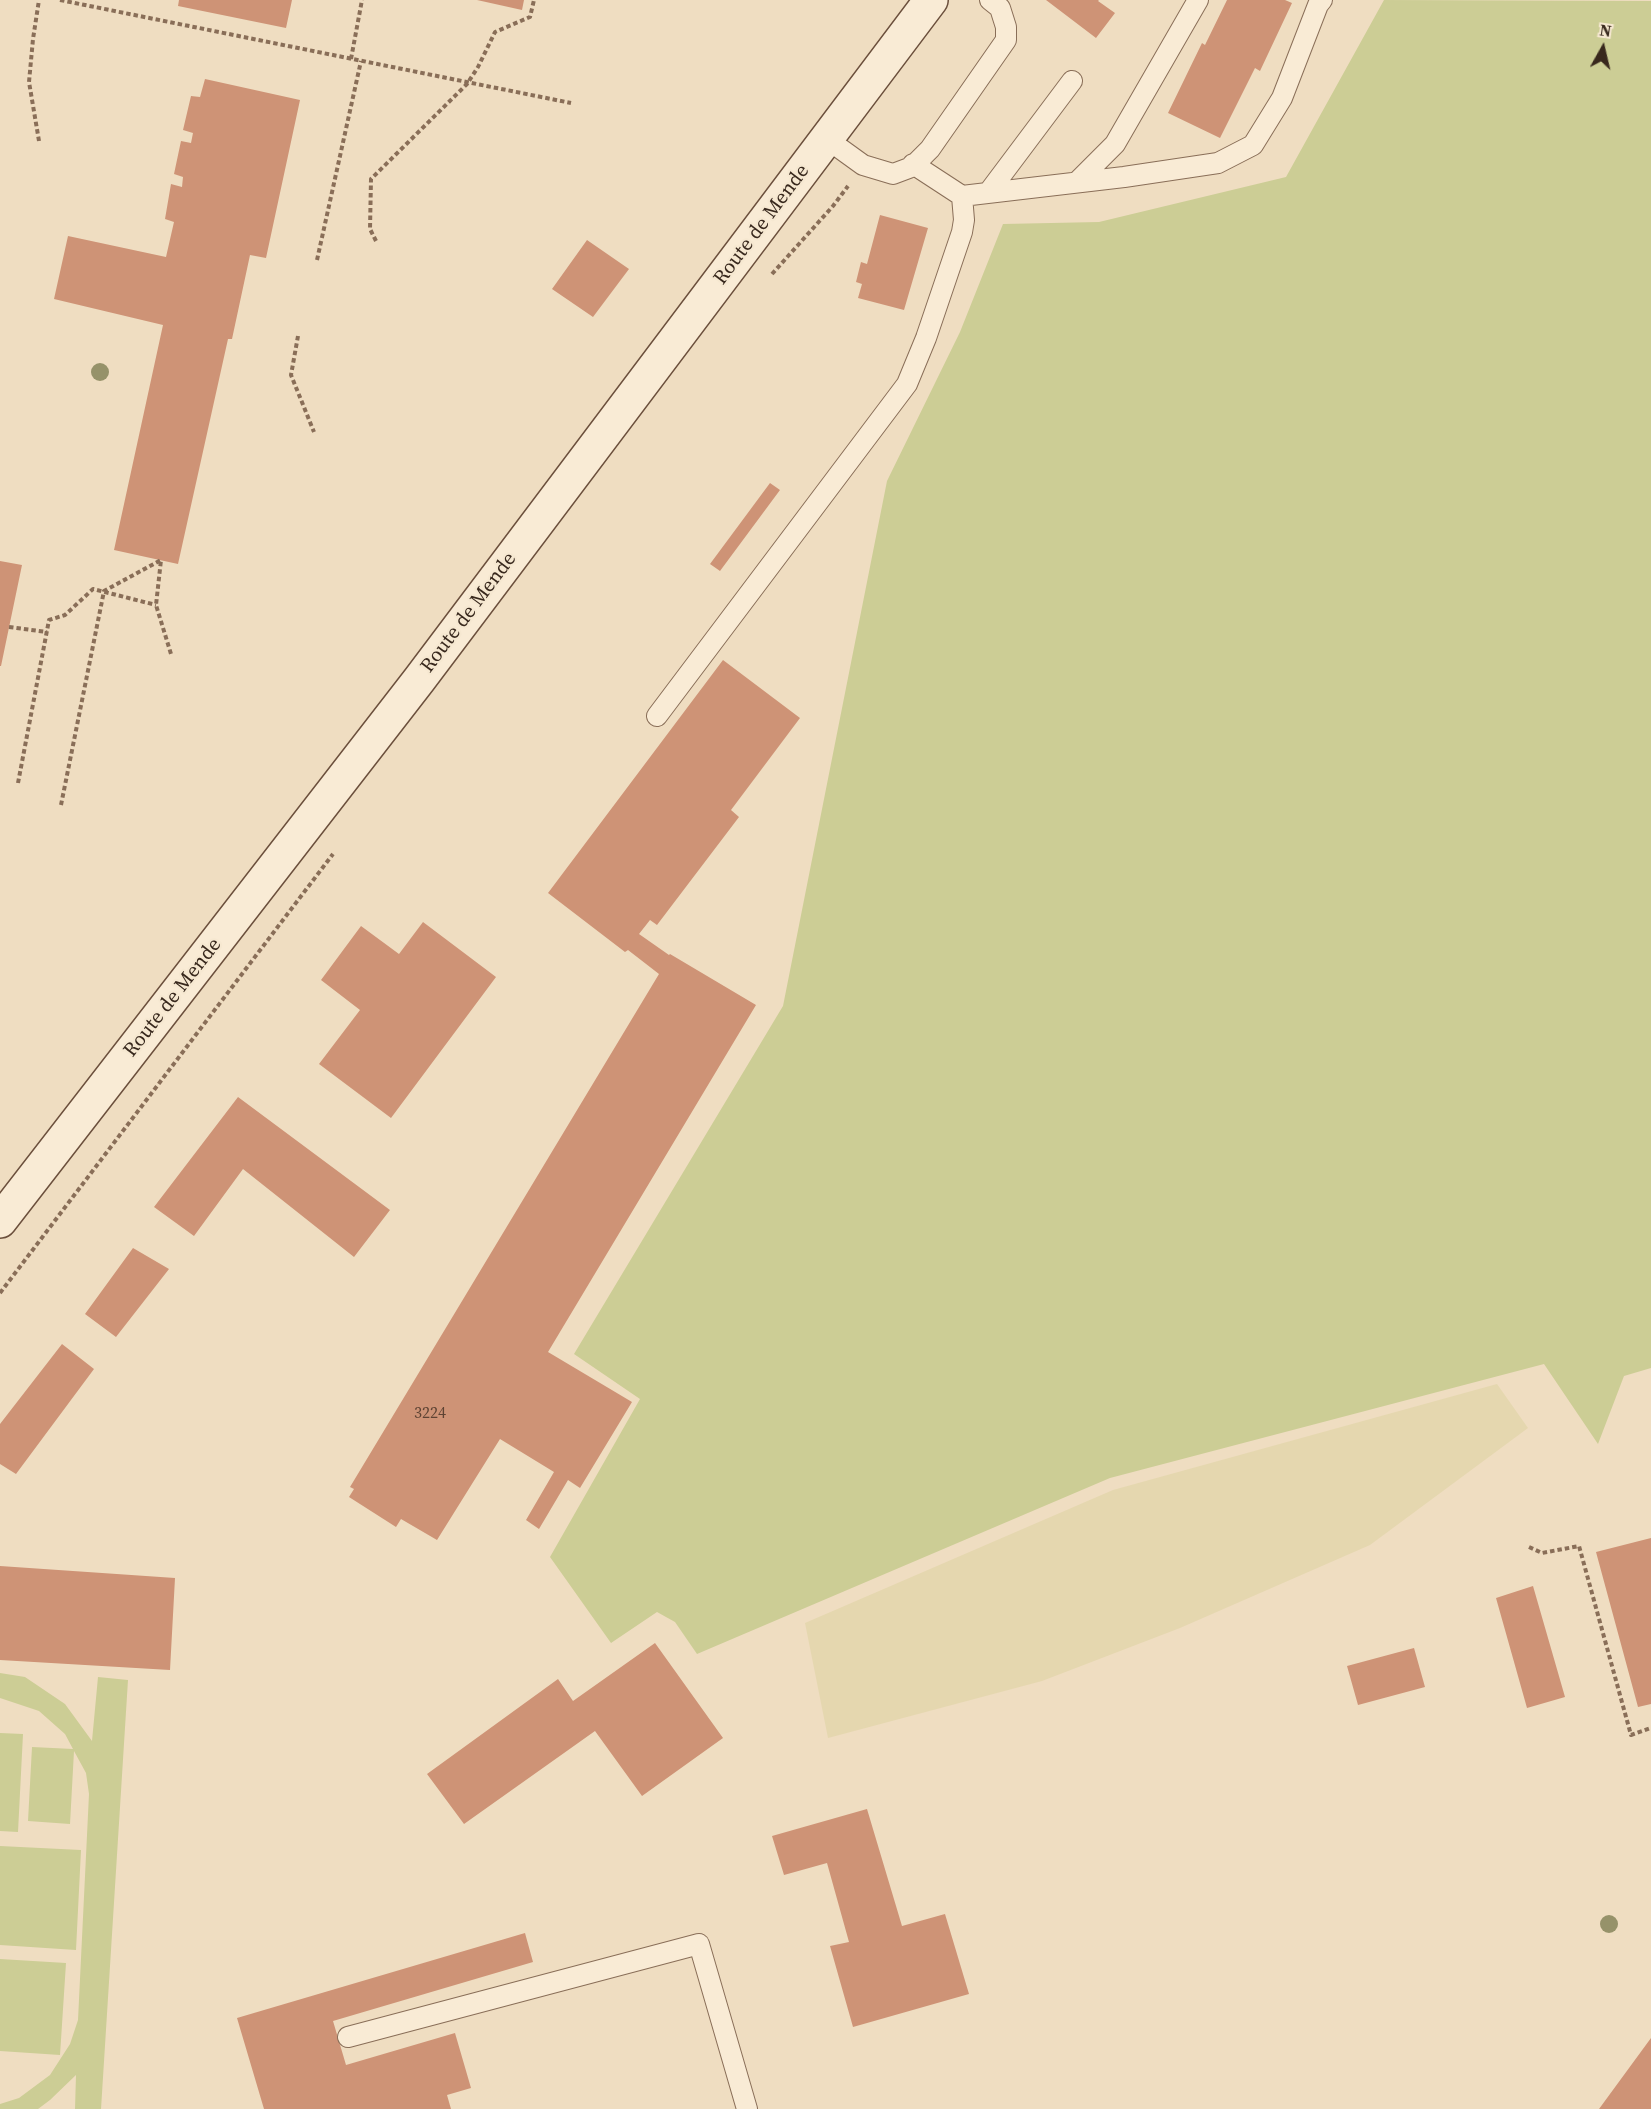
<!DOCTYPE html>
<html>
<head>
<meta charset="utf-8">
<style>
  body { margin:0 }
  #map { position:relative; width:1651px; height:2109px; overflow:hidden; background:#efddc1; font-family:"Source Serif 4",serif }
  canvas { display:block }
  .north { position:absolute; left:1573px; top:18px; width:60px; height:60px; -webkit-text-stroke:4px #f6e8d1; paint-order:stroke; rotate:8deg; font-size:16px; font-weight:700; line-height:24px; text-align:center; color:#38281d }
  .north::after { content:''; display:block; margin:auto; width:21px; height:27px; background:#38281d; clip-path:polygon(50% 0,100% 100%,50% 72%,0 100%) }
</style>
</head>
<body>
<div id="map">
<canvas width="1651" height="2109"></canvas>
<div class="north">N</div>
</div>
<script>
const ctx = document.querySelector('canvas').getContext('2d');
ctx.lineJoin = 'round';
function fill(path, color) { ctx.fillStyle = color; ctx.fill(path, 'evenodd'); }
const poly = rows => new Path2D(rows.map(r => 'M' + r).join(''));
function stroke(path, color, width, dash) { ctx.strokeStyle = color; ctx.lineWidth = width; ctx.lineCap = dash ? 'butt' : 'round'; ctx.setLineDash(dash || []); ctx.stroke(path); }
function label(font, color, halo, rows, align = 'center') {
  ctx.font = font + ' "Source Serif 4",serif'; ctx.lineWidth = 4.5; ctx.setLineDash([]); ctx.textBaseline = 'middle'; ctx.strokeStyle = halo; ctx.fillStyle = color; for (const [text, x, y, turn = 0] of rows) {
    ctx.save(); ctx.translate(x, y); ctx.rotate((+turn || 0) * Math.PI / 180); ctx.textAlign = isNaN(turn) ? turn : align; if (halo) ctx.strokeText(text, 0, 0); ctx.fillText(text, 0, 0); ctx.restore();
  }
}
fill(poly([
  [1497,1384,1528,1428,1370,1545,1180,1628,1042,1681,828,1738,805,1623,1113,1490]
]), '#e5d7af');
fill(poly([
  [1384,0,1651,1,1651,1368,1624,1376,1598,1444,1544,1364,1110,1478,697,1654,675,1622,657,1612,611,1643,550,1557,640,1399,574,1354,783,1006,887,481,960,332,1003,224,1099,222,1286,177],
  [0,1673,25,1677,65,1704,92,1741,98,1677,128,1680,101,2109,75,2109,76,2075,50,2100,38,2109,0,2109,0,2104,19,2098,50,2075,70,2044,78,2020,89,1794,86,1773,74,1751,70,1824,28,1821,32,1747,73,1749,65,1734,39,1711,0,1698],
  [0,1733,23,1734,18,1832,0,1831],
  [0,1846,81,1850,76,1950,0,1945],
  [0,1959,66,1963,60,2055,0,2051]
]), '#cccd95');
fill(poly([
  [179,0,292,0,286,28,178,6],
  [477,0,524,0,522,10],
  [1046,0,1099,0,1098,1,1115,13,1096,38],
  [1227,0,1285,0,1292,3,1260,71,1255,68,1220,138,1168,113,1202,43,1205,45],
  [205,79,300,100,266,258,250,255,232,339,228,339,178,564,114,550,163,325,54,299,68,236,166,257,174,222,165,219,171,184,182,187,183,177,174,174,181,141,191,143,193,133,183,130,191,96,200,97],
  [880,215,928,228,904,310,858,298,862,284,856,282,861,262,867,264],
  [587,240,629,269,593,317,552,289],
  [770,483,780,490,720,571,710,564],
  [0,561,22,565,1,666,0,666],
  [723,660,800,718,731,810,739,817,657,925,650,920,639,934,669,955,670,954,756,1005,548,1352,632,1402,580,1488,568,1480,539,1529,526,1520,554,1472,500,1439,437,1540,401,1519,396,1527,349,1497,354,1489,350,1487,659,974,628,950,625,952,548,893],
  [423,922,496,977,391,1118,319,1064,360,1010,321,980,361,926,399,954],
  [238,1097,390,1210,354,1257,243,1169,194,1236,154,1207],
  [133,1248,169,1269,116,1337,85,1314],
  [62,1344,94,1369,16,1474,0,1464,0,1424],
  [1651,1538,1651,1704,1638,1707,1596,1552],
  [0,1566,175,1578,170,1670,0,1660],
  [1533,1586,1565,1697,1527,1708,1496,1598],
  [655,1643,723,1738,642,1796,595,1731,464,1824,427,1774,558,1679,573,1701],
  [1414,1648,1425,1687,1358,1705,1347,1666],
  [867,1809,902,1926,945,1914,969,1994,853,2027,830,1946,849,1942,827,1863,784,1875,772,1836],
  [525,1933,533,1962,333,2021,346,2065,455,2033,471,2088,447,2095,451,2109,264,2109,237,2018],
  [1651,2038,1651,2109,1599,2109]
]), '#ce9376');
const lane = poly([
  [827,139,863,165,893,174,909,168,917,162,930,149,1006,40,1006,27,1000,8,990,0],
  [913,164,962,196,1124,177,1218,163,1253,145,1282,98,1318,5,1322,0],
  [1077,182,1115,144,1198,0],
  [988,193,1072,81],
  [657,716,907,384,926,338,962,232,964,220,962,196],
  [348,2037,699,1944,747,2109]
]);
const secondary = poly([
  [0,1221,419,680,931,0]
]);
stroke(lane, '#896e58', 22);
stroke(secondary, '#6b4f3c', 36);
stroke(poly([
  [60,0,571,103],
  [351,59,362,0],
  [39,141,29,82,33,39,39,0],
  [376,241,370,229,371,179,467,84,478,67,495,32,530,17,534,0],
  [317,260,361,61],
  [772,274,833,206,848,186],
  [298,336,291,375,314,432],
  [9,627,47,632],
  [18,783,49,620,65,615,93,589,156,605],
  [61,805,104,591,161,560,156,605,171,654],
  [0,1293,333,854],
  [1529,1547,1542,1553,1579,1546,1631,1735,1651,1728]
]), '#896e58', 4, [4.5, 3]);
stroke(lane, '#f9ebd5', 20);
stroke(secondary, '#f9ebd5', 33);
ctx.fillStyle = '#96926a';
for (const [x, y] of [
  [100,372],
  [1609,1924]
]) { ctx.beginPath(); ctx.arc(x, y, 9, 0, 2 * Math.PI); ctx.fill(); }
label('16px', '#5e4333', null, [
  ["3224",430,1414]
]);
label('20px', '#38281d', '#f6e8d1', [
  ["Route de Mende",762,225,-53],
  ["Route de Mende",469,613,-53],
  ["Route de Mende",173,998,-52]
]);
</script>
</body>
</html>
